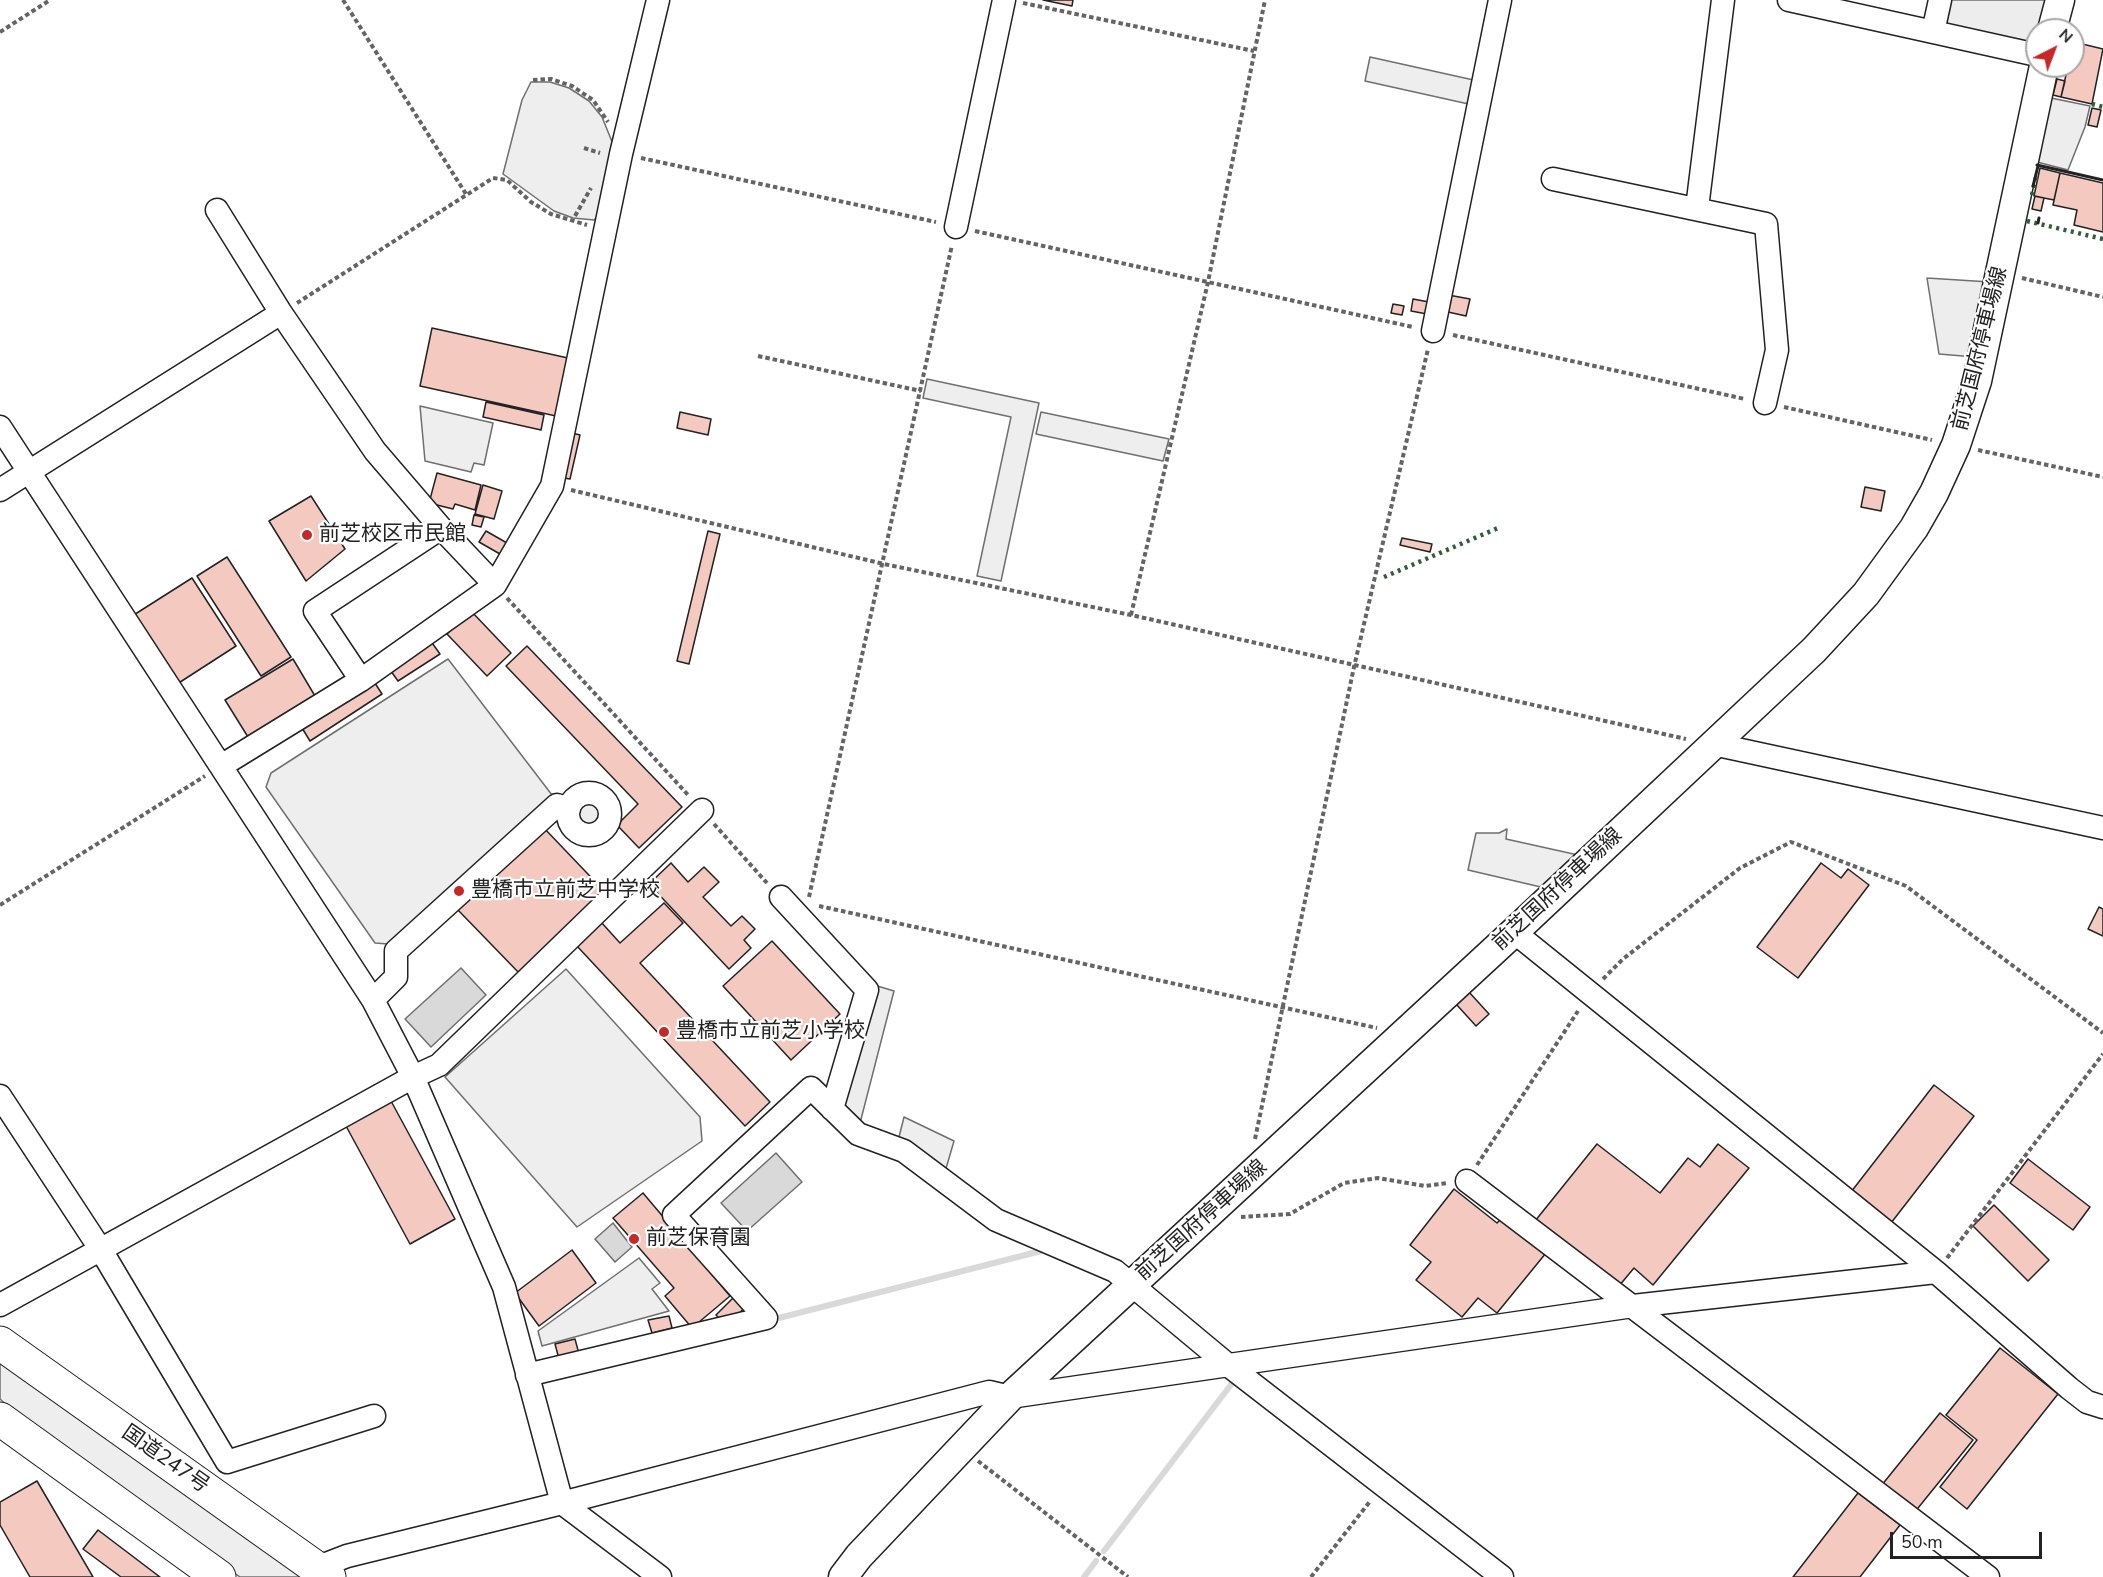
<!DOCTYPE html>
<html>
<head>
<meta charset="utf-8">
<style>
  body { margin:0 }
  #map { position:relative; width:2103px; height:1577px; overflow:hidden; background:#fff; font-family:"Nunito Sans",sans-serif }
  canvas { display:block }
  .north { position:absolute; left:2025px; top:18px; width:60px; height:60px; box-sizing:border-box; background:#fff; border:2px solid #a7a7a7; border-radius:50%; rotate:42deg; font-size:16px; font-weight:700; line-height:24px; text-align:center; color:#222 }
  .north::after { content:''; display:block; margin:auto; width:21px; height:27px; background:#c62828; clip-path:polygon(50% 0,100% 100%,50% 72%,0 100%) }
  .scale { position:absolute; left:1890px; top:1532px; width:152px; height:27px; box-sizing:border-box; border:3px solid #222; border-top:0; padding-left:8px; font-size:18px; line-height:21px; white-space:nowrap; color:#222; -webkit-text-stroke:4px #fff; paint-order:stroke }
</style>
</head>
<body>
<div id="map">
<canvas width="2103" height="1577"></canvas>
<div class="north">N</div>
<div class="scale">50 m</div>
</div>
<script>
const ctx = document.querySelector('canvas').getContext('2d');
ctx.lineJoin = 'round';
function fill(path, color) { ctx.fillStyle = color; ctx.fill(path, 'evenodd'); }
const poly = rows => new Path2D(rows.map(r => 'M' + r).join(''));
function stroke(path, color, width, dash) { ctx.strokeStyle = color; ctx.lineWidth = width; ctx.lineCap = dash ? 'butt' : 'round'; ctx.setLineDash(dash || []); ctx.stroke(path); }
function label(font, color, halo, rows, align = 'center') {
  ctx.font = font + ' "Nunito Sans","Noto Sans JP",sans-serif'; ctx.lineWidth = 4.5; ctx.setLineDash([]); ctx.textBaseline = 'middle'; ctx.strokeStyle = halo; ctx.fillStyle = color; for (const [text, x, y, turn = 0] of rows) {
    ctx.save(); ctx.translate(x, y); ctx.rotate((+turn || 0) * Math.PI / 180); ctx.textAlign = isNaN(turn) ? turn : align; if (halo) ctx.strokeText(text, 0, 0); ctx.fillText(text, 0, 0); ctx.restore();
  }
}
const green = poly([
  [1370,57,1478,81,1473,105,1365,81,1370,57],
  [531,82,550,82,569,88,589,101,602,117,617,154,598,216,594,220,573,218,554,211,503,174,522,100,531,82],
  [927,379,1039,403,1001,581,977,576,1011,417,923,398,927,379],
  [420,406,493,423,484,465,474,463,471,472,425,461,420,406],
  [1041,412,1169,439,1163,461,1036,434,1041,412],
  [448,659,552,795,388,944,375,943,266,787,271,773,448,659],
  '573 814a16 16 0 1 1 32 0a16 16 0 1 1-32 0Z',
  [1507,829,1506,839,1578,855,1545,888,1468,870,1476,833,1499,833,1507,829],
  [566,969,700,1117,702,1141,577,1227,445,1077,566,969],
  [904,1117,954,1141,945,1172,898,1141,904,1117],
  [639,1258,660,1283,652,1289,669,1311,542,1346,538,1331,639,1258],
  [0,1358,308,1577,240,1577,31,1429,0,1399,0,1358]
]);
fill(green, '#eee');
stroke(green, '#6f6f6f', 1.5);
const parking = poly([
  [1944,0,2054,0,2047,30,2037,30,2037,47,1939,27,1944,0],
  [2051,98,2090,106,2085,127,2068,170,2037,162,2051,98],
  [1927,278,1990,282,1975,357,1939,354,1927,278],
  [874,985,894,991,859,1127,838,1109,874,985]
]);
fill(parking, '#ededed');
stroke(parking, '#6f6f6f', 1.5);
const water = poly([
  [461,968,486,995,431,1047,405,1019,461,968],
  [776,1153,802,1182,747,1231,721,1203,776,1153],
  [613,1223,632,1247,615,1262,595,1239,613,1223]
]);
fill(water, '#d9d9d9');
stroke(water, '#6f6f6f', 1.5);
stroke(poly([
  [771,1320,1041,1251],
  [1104,1551,1233,1382],
  [1084,1577,1096,1561]
]), '#d9d9d9', 6);
const building = poly([
  [1043,0,1073,0,1072,6,1043,0],
  [2074,42,2103,49,2092,104,2061,97,2068,66,2073,66,2074,42],
  [2057,79,2065,81,2061,97,2053,95,2057,79],
  [2092,108,2101,110,2097,127,2088,125,2092,108],
  [2040,168,2060,173,2054,200,2034,196,2040,168],
  [2060,173,2103,183,2103,232,2074,225,2077,210,2053,205,2060,173],
  [2035,196,2044,198,2041,211,2032,209,2035,196],
  [1443,294,1470,299,1466,316,1439,310,1443,294],
  [1413,299,1429,302,1427,314,1411,311,1413,299],
  [1393,304,1404,306,1402,315,1391,313,1393,304],
  [432,328,568,358,556,416,420,386,432,328],
  [486,402,544,415,541,430,483,417,486,402],
  [680,412,711,419,708,435,677,428,680,412],
  [568,432,580,435,570,479,558,477,568,432],
  [437,473,481,485,475,510,455,504,453,509,429,503,437,473],
  [483,485,502,491,494,519,475,514,483,485],
  [1865,487,1885,491,1881,511,1861,507,1865,487],
  [311,496,345,549,306,581,269,521,311,496],
  [474,515,484,517,481,527,472,525,474,515],
  [486,531,507,543,500,554,479,542,486,531],
  [708,531,720,534,689,664,677,661,708,531],
  [1402,538,1432,544,1430,552,1400,545,1402,538],
  [227,557,291,657,261,676,197,576,227,557],
  [192,578,236,646,174,686,129,618,192,578],
  [471,611,511,653,487,676,447,634,471,611],
  [430,640,440,654,398,681,388,667,430,640],
  [527,646,682,807,639,848,617,825,638,804,506,666,527,646],
  [293,659,315,696,248,737,225,700,293,659],
  [371,677,382,694,310,741,299,723,371,677],
  [543,827,607,894,521,975,457,909,543,827],
  [671,863,688,882,704,867,719,882,703,897,731,926,742,916,755,929,744,940,751,948,729,969,649,884,671,863],
  [1821,863,1841,878,1848,869,1869,885,1798,978,1757,947,1821,863],
  [664,903,683,923,640,963,770,1102,745,1126,576,945,601,922,620,943,664,903],
  [2099,907,2103,909,2103,936,2088,929,2099,907],
  [772,941,840,1014,791,1060,723,986,772,941],
  [1469,992,1489,1014,1476,1026,1456,1004,1469,992],
  [1934,1085,1974,1116,1891,1223,1851,1192,1934,1085],
  [391,1101,455,1219,410,1244,346,1126,391,1101],
  [1597,1144,1660,1193,1688,1158,1700,1167,1718,1144,1749,1168,1653,1285,1634,1268,1619,1286,1531,1226,1597,1144],
  [2028,1159,2090,1207,2073,1230,2010,1183,2028,1159],
  [1454,1189,1497,1223,1502,1218,1546,1253,1497,1313,1478,1298,1462,1317,1416,1280,1431,1262,1410,1245,1454,1189],
  [643,1193,730,1296,692,1328,665,1296,674,1288,613,1218,643,1193],
  [1994,1205,2049,1260,2028,1281,1973,1226,1994,1205],
  [572,1250,596,1283,539,1326,515,1293,572,1250],
  [734,1297,745,1307,736,1317,722,1321,716,1315,734,1297],
  [669,1316,672,1328,652,1333,648,1320,669,1316],
  [575,1339,579,1354,559,1359,555,1344,575,1339],
  [2000,1348,2058,1394,1967,1509,1940,1487,1977,1440,1946,1415,2000,1348],
  [1940,1413,1973,1440,1914,1513,1881,1486,1940,1413],
  [37,1481,93,1577,30,1577,0,1525,0,1502,37,1481],
  [1858,1493,1900,1525,1860,1577,1793,1577,1858,1493],
  [98,1530,160,1577,121,1577,83,1549,98,1530]
]);
fill(building, '#f3c9c0');
stroke(building, '#222', 1.5);
const minor = poly([
  [1789,0,2037,55],
  [1933,32,1940,0],
  [1553,179,1766,224,1777,350,1765,403],
  [1697,208,1723,0],
  [217,210,281,313,375,451,441,528,495,585],
  [956,227,1004,0],
  [1433,331,1500,0],
  [0,427,373,1000,413,1077,504,1287,562,1503,660,1577],
  [0,490,281,313],
  [361,680,315,611,441,528],
  [1713,744,2103,828],
  [221,766,361,680,495,585,552,486,621,154,658,0],
  '568 814a21 21 0 1 1 42 0a21 21 0 1 1-42 0Z',
  [781,897,867,990,832,1109],
  [1514,932,1936,1272,2069,1388,2087,1402,2103,1407],
  [373,1000,396,977,396,951,557,805,569,809],
  [0,1096,101,1250,227,1462,374,1416],
  [1467,1181,1988,1577],
  [0,1305,413,1077,439,1065,702,810],
  [527,1375,766,1318,674,1215,811,1088,858,1134,904,1151,996,1220,1115,1271,1228,1365,1502,1577],
  [316,1568,347,1556,562,1503,989,1392,1010,1397,1633,1306,1936,1272]
]);
const major = poly([
  [2052,30,2060,0],
  [843,1577,859,1556,1010,1397,1514,932,1814,650,1866,594,1914,528,1934,493,1956,445,1977,381,2044,66]
]);
const highway = poly([
  [0,1343,329,1577],
  [0,1419,219,1577]
]);
stroke(minor, '#222', 25);
stroke(major, '#222', 31);
stroke(highway, '#222', 35);
stroke(poly([
  [343,0,466,194],
  [1023,3,1254,51],
  [0,32,50,0],
  [533,80,551,79,572,86,593,100,608,122],
  [584,148,600,153],
  [641,158,936,222],
  [575,216,591,188],
  [975,231,1413,327],
  [2022,278,2103,297],
  [297,303,493,178,507,180,531,202,551,214,587,225],
  [1453,335,1745,399],
  [758,356,921,391],
  [1784,407,1932,440],
  [1978,450,2103,477],
  [571,490,884,564,1131,615,1686,739],
  [507,598,689,796],
  [1131,615,1208,282,1265,0],
  [714,824,767,883],
  [809,897,952,245],
  [0,905,205,776],
  [819,906,1377,1028],
  [1603,979,1623,959,1740,868,1791,842,1906,886,2103,1033],
  [1255,1139,1354,667,1428,349],
  [1477,1165,1578,1011],
  [1241,1217,1290,1214,1344,1183,1378,1178,1425,1186,1448,1183],
  [1947,1258,2103,1054],
  [978,1461,1128,1577],
  [1311,1577,1371,1500]
]), '#646464', 4, [4.5, 3]);
stroke(minor, '#fff', 22);
stroke(major, '#fff', 28);
stroke(highway, '#fff', 33);
stroke(poly([
  [2092,104,2103,107],
  [2032,195,2037,173],
  [2027,221,2103,239],
  [1384,577,1498,528]
]), '#2f5e38', 4.5, [3, 4.5]);
stroke(poly([
  [2037,165,2103,180],
  [2033,186,2038,166],
  [2038,223,2039,218]
]), '#222', 3);
for (const [x, y, r, color] of [
  [307,535,6,"#c62828"],
  [459,891,6,"#c62828"],
  [664,1032,6,"#c62828"],
  [634,1239,6,"#c62828"]
]) { const dot = new Path2D(); dot.arc(x, y, r, 0, 2 * Math.PI); ctx.fillStyle = color; ctx.fill(dot); stroke(dot, '#fff', 2); }
label('21px', '#222', '#fff', [
  ["前芝国府停車場線",1981,349,-76],
  ["前芝国府停車場線",1558,890,-43],
  ["前芝国府停車場線",1202,1221,-42],
  ["国道247号",165,1460,35]
]);
label('21px', '#222', '#fff', [
  ["前芝校区市民館",319,535],
  ["豊橋市立前芝中学校",471,891],
  ["豊橋市立前芝小学校",676,1032],
  ["前芝保育園",646,1239]
], 'left');
</script>
</body>
</html>
